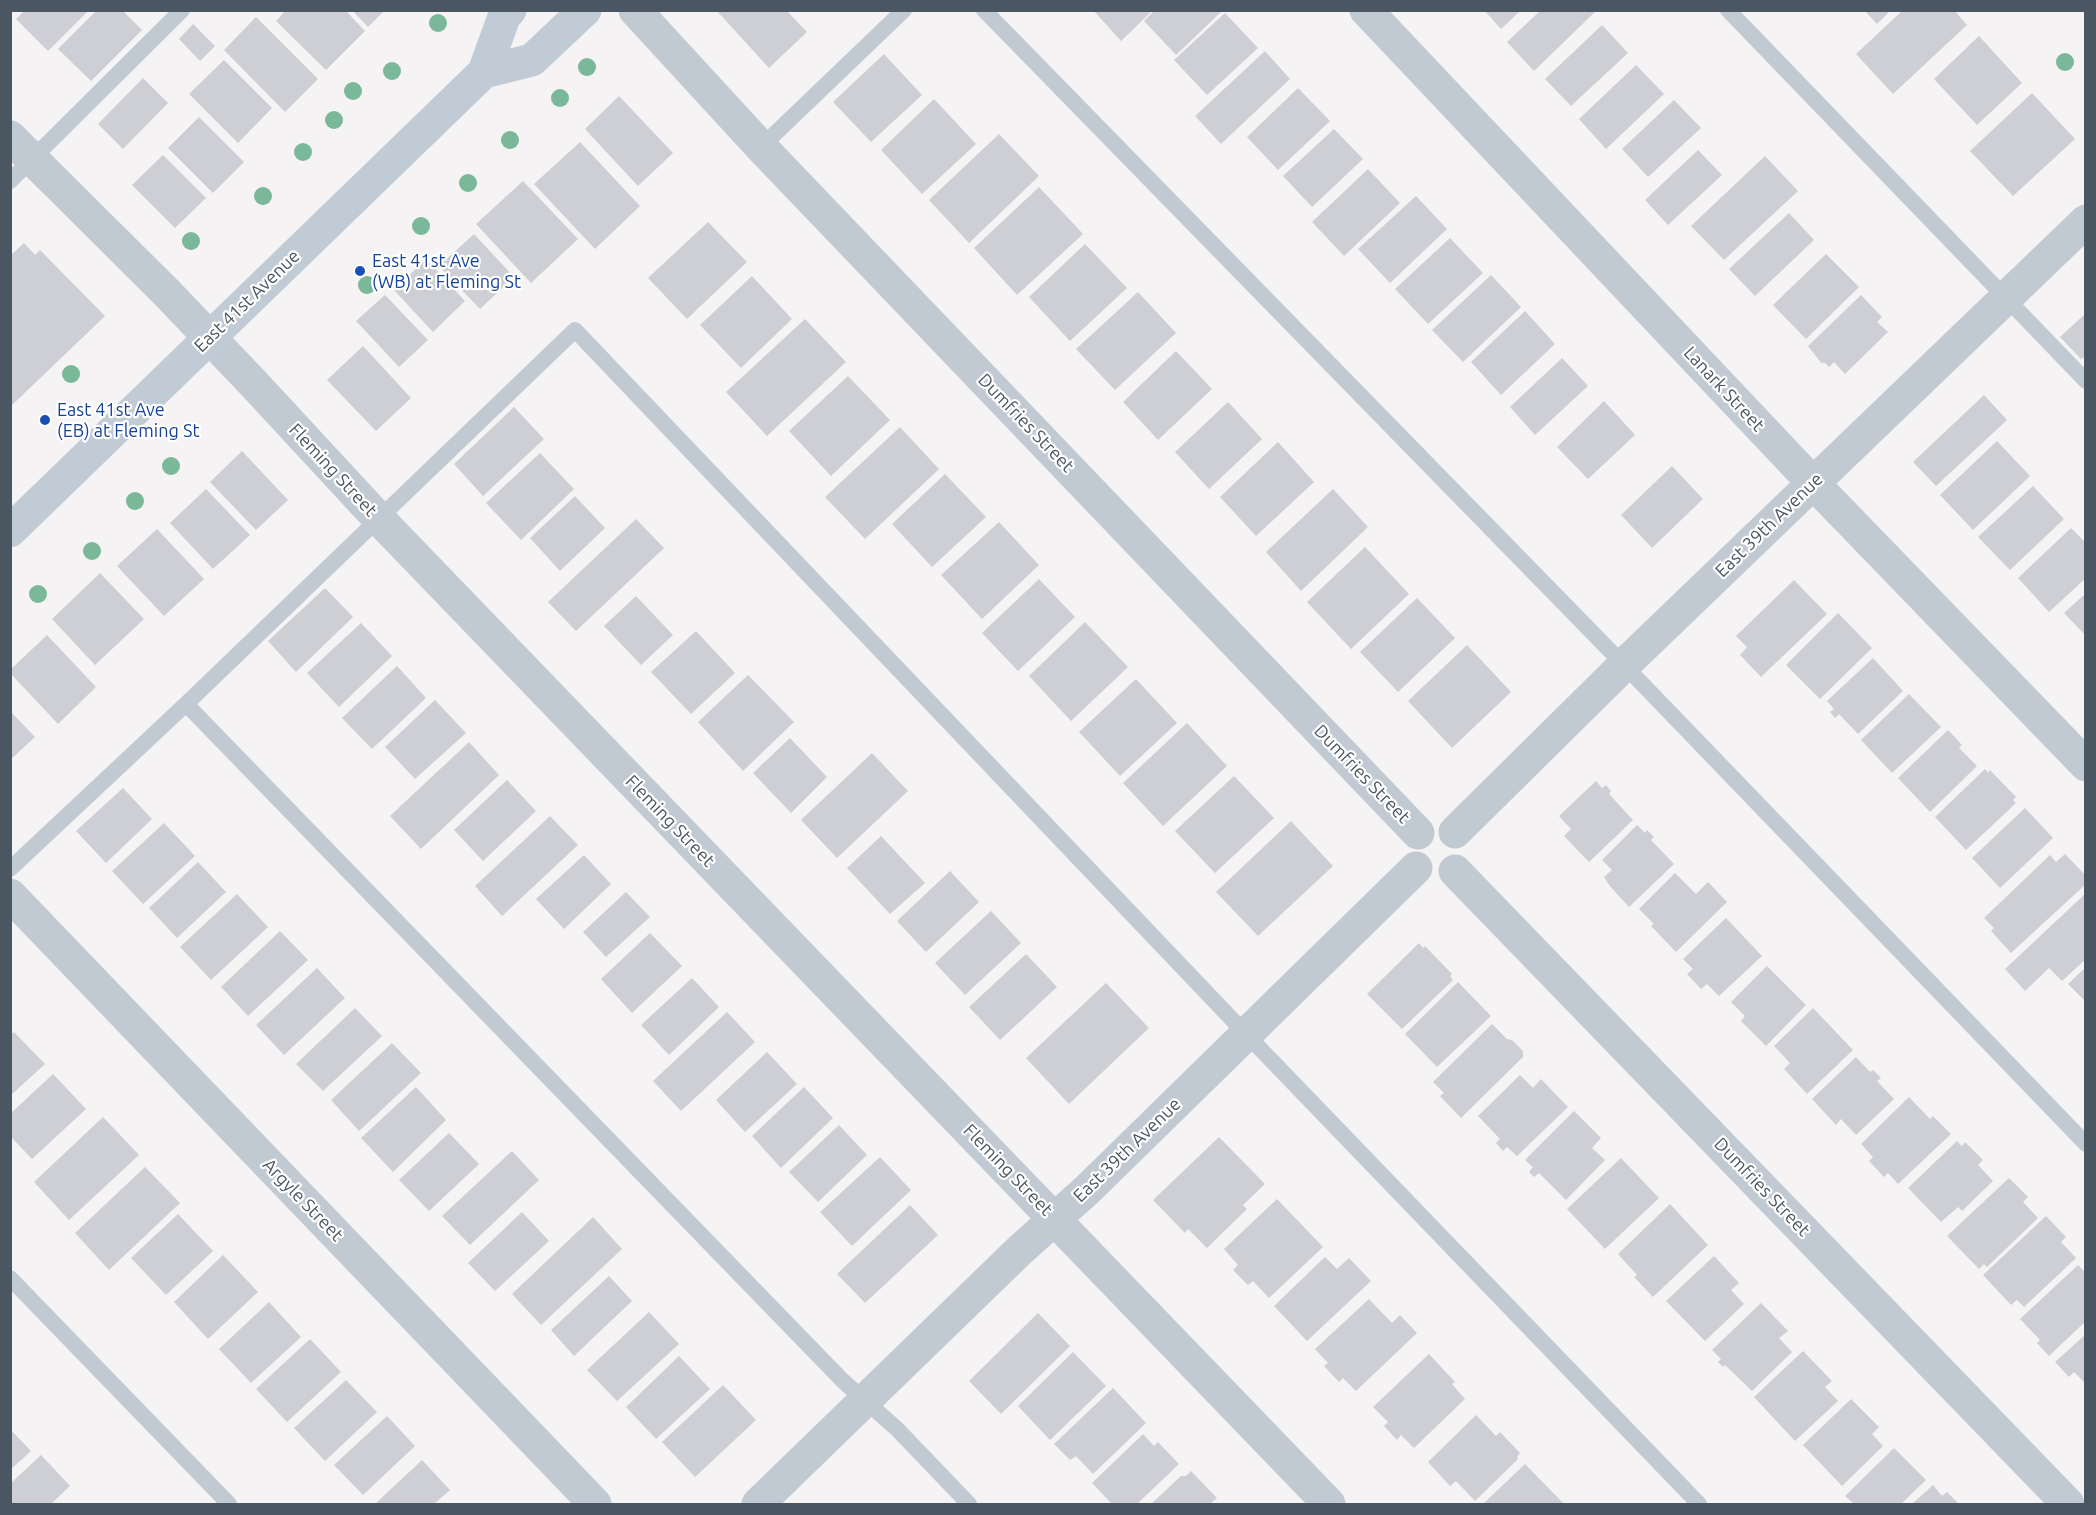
<!DOCTYPE html>
<html>
<head>
<meta charset="utf-8">
<style>
  body { margin:0 }
  #map { position:relative; width:2096px; height:1515px; overflow:hidden; background:#f5f3f3; font-family:Ubuntu,sans-serif }
  canvas { display:block }
  .frame { position:absolute; inset:0; border:12px solid #4a5661; pointer-events:none }
</style>
</head>
<body>
<div id="map">
<canvas width="2096" height="1515"></canvas>
<div class="frame"></div>
</div>
<script>
const ctx = document.querySelector('canvas').getContext('2d');
ctx.lineJoin = 'round';
function fill(path, color) { ctx.fillStyle = color; ctx.fill(path, 'evenodd'); }
const poly = rows => new Path2D(rows.map(r => 'M' + r).join(''));
function stroke(path, color, width, dash) { ctx.strokeStyle = color; ctx.lineWidth = width; ctx.lineCap = dash ? 'butt' : 'round'; ctx.setLineDash(dash || []); ctx.stroke(path); }
function label(font, color, halo, rows, align = 'center') {
  ctx.font = font + ' Ubuntu,sans-serif'; ctx.lineWidth = 4.5; ctx.setLineDash([]); ctx.textBaseline = 'middle'; ctx.strokeStyle = halo; ctx.fillStyle = color; for (const [text, x, y, turn = 0] of rows) {
    ctx.save(); ctx.translate(x, y); ctx.rotate((+turn || 0) * Math.PI / 180); ctx.textAlign = isNaN(turn) ? turn : align; if (halo) ctx.strokeText(text, 0, 0); ctx.fillText(text, 0, 0); ctx.restore();
  }
}
fill(poly([
  [25,10,89,10,48,51,16,19],
  [97,10,122,10,142,30,91,81,58,49],
  [286,10,345,10,365,31,326,70,276,21],
  [352,10,385,10,368,27],
  [716,10,786,10,807,32,769,68],
  [1093,10,1153,10,1121,41],
  [1155,10,1223,10,1176,55,1144,21],
  [1484,10,1521,10,1501,29],
  [1541,10,1597,10,1534,71,1507,42],
  [1864,10,1891,10,1877,24],
  [1903,10,1954,10,1967,25,1893,94,1856,54],
  [1225,13,1258,48,1207,95,1174,60],
  [256,17,318,79,285,112,224,50],
  [193,24,215,46,200,61,179,39],
  [1602,25,1628,53,1571,106,1545,79],
  [1979,36,2022,83,1977,125,1934,79],
  [1265,51,1290,79,1221,144,1195,116],
  [884,54,922,95,871,142,833,102],
  [224,60,272,108,238,143,189,94],
  [1636,65,1664,94,1606,149,1579,119],
  [143,78,168,103,123,149,98,124],
  [1298,88,1330,121,1278,170,1247,137],
  [2032,93,2075,139,2013,196,1970,151],
  [619,96,673,153,638,186,585,129],
  [934,99,976,144,922,194,881,150],
  [1674,100,1701,128,1648,177,1622,149],
  [199,117,244,162,213,193,168,148],
  [1334,129,1363,159,1312,207,1283,176],
  [999,134,1039,176,969,243,929,200],
  [580,142,640,206,595,249,534,184],
  [1698,150,1722,175,1668,225,1645,200],
  [163,155,206,198,175,228,132,185],
  [1765,156,1798,191,1724,260,1691,226],
  [1368,169,1400,203,1344,256,1312,222],
  [523,181,578,239,531,283,476,224],
  [1039,187,1083,234,1017,295,974,248],
  [1416,196,1447,229,1390,283,1358,249],
  [1789,213,1814,240,1755,296,1729,269],
  [708,222,747,262,687,319,648,278],
  [474,234,514,277,480,309,439,266],
  [1450,238,1483,273,1428,324,1395,289],
  [24,243,35,255,40,250,105,316,10,407,10,256],
  [1085,244,1127,288,1070,341,1029,297],
  [1826,254,1859,287,1806,339,1773,305],
  [426,259,465,301,433,332,394,290],
  [1491,275,1521,307,1463,362,1432,330],
  [752,276,792,319,741,368,700,325],
  [1138,292,1176,333,1115,390,1076,349],
  [385,295,428,340,399,367,356,321],
  [1861,295,1882,317,1877,322,1888,332,1845,374,1834,362,1829,367,1824,362,1822,364,1808,346],
  [1525,311,1555,344,1501,395,1471,362],
  [2086,313,2086,356,2081,359,2060,337],
  [805,319,846,362,767,436,726,392],
  [363,346,411,398,376,431,327,380],
  [1176,351,1212,389,1158,440,1123,402],
  [1562,358,1588,386,1535,435,1510,407],
  [848,376,890,420,831,476,789,431],
  [1984,395,2007,420,1936,486,1913,462],
  [1604,401,1635,435,1588,479,1557,447],
  [1228,402,1262,439,1209,489,1175,452],
  [514,407,544,439,483,496,454,464],
  [900,427,939,469,865,539,825,497],
  [1997,441,2030,476,1973,530,1940,495],
  [1278,442,1314,482,1256,536,1220,497],
  [242,451,288,500,256,530,210,482],
  [540,453,574,489,521,540,486,503],
  [1672,466,1703,499,1652,548,1621,515],
  [945,474,986,517,932,567,892,524],
  [2033,486,2064,519,2010,570,1978,537],
  [206,489,250,535,213,569,170,523],
  [1333,489,1368,527,1301,591,1266,552],
  [575,496,605,528,560,571,530,538],
  [636,519,664,548,576,631,548,602],
  [999,522,1039,565,982,619,941,575],
  [2071,528,2086,543,2086,578,2049,612,2018,578],
  [157,529,204,579,164,616,117,566],
  [1365,547,1409,594,1351,649,1307,602],
  [100,573,144,619,95,665,52,619],
  [1039,579,1075,617,1018,671,982,633],
  [1794,580,1827,614,1761,677,1740,655,1747,647,1736,636],
  [325,588,353,617,296,672,268,641],
  [2086,593,2086,636,2064,613],
  [636,596,673,635,641,665,604,626],
  [1417,598,1455,638,1398,692,1360,652],
  [1838,613,1872,648,1820,699,1786,665],
  [1085,622,1128,667,1071,721,1029,676],
  [361,623,392,656,339,707,307,673],
  [696,631,735,673,691,714,651,672],
  [47,635,96,687,58,724,10,673,10,670],
  [1467,645,1511,692,1452,748,1408,701],
  [1873,658,1903,691,1858,734,1839,714,1835,718,1830,712,1834,709,1827,701],
  [397,666,426,698,372,749,342,718],
  [748,675,794,722,743,771,698,722],
  [1136,679,1177,723,1120,776,1079,732],
  [1909,694,1941,727,1892,773,1861,740],
  [435,700,466,733,415,779,385,747],
  [10,711,35,737,10,760],
  [1187,723,1227,766,1163,826,1123,783],
  [1948,730,1962,745,1959,748,1977,766,1930,812,1898,778],
  [790,738,827,777,791,813,753,773],
  [469,742,499,775,421,849,390,816],
  [872,753,908,791,837,858,801,820],
  [1985,769,1988,773,1990,770,2016,797,2013,800,2016,803,1966,850,1935,817],
  [1234,776,1274,818,1215,873,1175,831],
  [507,780,536,811,483,861,454,830],
  [1596,781,1602,788,1606,785,1611,791,1609,794,1633,820,1589,862,1564,836,1571,829,1559,816],
  [123,788,152,819,106,863,76,831],
  [2025,808,2053,838,2000,888,1972,858],
  [550,816,578,845,502,916,475,886],
  [1291,821,1333,866,1258,936,1216,892],
  [164,823,195,856,143,904,112,871],
  [1637,825,1645,833,1647,830,1654,837,1651,840,1674,864,1629,907,1609,885,1604,877,1612,870,1602,860],
  [881,836,925,883,890,914,847,868],
  [2065,854,2086,876,2086,884,2011,953,1991,931,1994,928,1984,918,2050,855,2056,862],
  [584,855,611,884,564,929,536,899],
  [198,862,226,892,177,938,149,908],
  [950,871,979,902,926,952,897,921],
  [1675,873,1696,894,1708,882,1727,902,1676,952,1651,926,1654,924,1639,909],
  [626,892,650,917,606,957,583,932],
  [2086,893,2086,959,2062,981,2049,968,2025,991,2005,969],
  [237,894,268,927,211,980,180,947],
  [991,911,1021,943,965,995,935,963],
  [1726,918,1762,956,1719,996,1707,984,1701,989,1687,974,1693,969,1683,959],
  [280,931,308,960,248,1016,221,987],
  [650,933,682,966,632,1013,601,979],
  [1419,943,1423,948,1425,946,1452,974,1450,976,1453,980,1402,1029,1367,994],
  [1026,954,1057,987,1000,1040,969,1007],
  [1767,966,1806,1005,1766,1046,1741,1021,1745,1016,1731,1002],
  [2086,967,2086,1002,2068,984],
  [317,968,345,998,284,1055,256,1025],
  [692,978,719,1007,669,1055,641,1025],
  [1458,982,1491,1016,1437,1067,1405,1034],
  [1106,983,1149,1028,1069,1104,1026,1058],
  [355,1008,382,1036,323,1091,296,1064],
  [1813,1008,1853,1050,1807,1094,1784,1069,1790,1063,1774,1046],
  [727,1012,755,1042,681,1111,653,1081],
  [1492,1024,1507,1039,1512,1040,1523,1051,1523,1057,1461,1118,1440,1096,1444,1093,1433,1082],
  [14,1032,45,1064,10,1096,10,1035],
  [392,1043,421,1073,359,1131,331,1100],
  [767,1052,797,1084,745,1132,716,1100],
  [1856,1057,1870,1072,1873,1070,1881,1078,1877,1081,1894,1099,1856,1135,1841,1119,1836,1125,1812,1099],
  [53,1074,86,1109,32,1159,10,1136,10,1114],
  [1520,1075,1533,1088,1541,1079,1568,1107,1517,1156,1507,1147,1503,1151,1496,1143,1500,1139,1478,1116],
  [416,1087,446,1120,393,1172,361,1138],
  [804,1087,833,1118,781,1168,752,1136],
  [1909,1097,1930,1119,1933,1116,1951,1134,1898,1184,1888,1173,1884,1177,1869,1161,1873,1157,1861,1144],
  [1574,1111,1601,1138,1592,1148,1605,1160,1566,1200,1539,1173,1534,1177,1529,1172,1533,1167,1525,1160],
  [103,1117,139,1155,69,1220,34,1182],
  [839,1125,867,1155,818,1202,789,1172],
  [449,1133,479,1164,429,1211,399,1180],
  [1219,1137,1265,1184,1243,1205,1247,1209,1207,1248,1188,1229,1185,1233,1153,1200],
  [1957,1141,1962,1146,1965,1142,1983,1160,1978,1165,1993,1181,1962,1211,1958,1207,1941,1222,1908,1188],
  [512,1151,539,1180,470,1245,442,1216],
  [880,1157,911,1190,852,1246,820,1212],
  [1621,1158,1659,1198,1605,1249,1567,1209],
  [145,1167,180,1203,109,1270,75,1233],
  [2009,1178,2028,1197,2023,1202,2038,1218,1987,1267,1984,1264,1979,1269,1947,1236],
  [1277,1199,1323,1247,1269,1298,1253,1281,1248,1285,1233,1270,1238,1265,1224,1249],
  [1670,1204,1708,1245,1653,1297,1634,1277,1637,1275,1618,1254],
  [910,1205,938,1235,865,1303,837,1274],
  [522,1212,549,1241,495,1291,468,1263],
  [178,1214,213,1251,166,1295,131,1258],
  [2046,1216,2066,1237,2061,1242,2076,1258,2024,1307,2017,1300,2011,1305,1983,1275],
  [593,1217,622,1249,541,1325,512,1294],
  [223,1255,258,1292,208,1339,174,1302],
  [1714,1256,1739,1283,1731,1290,1744,1304,1705,1341,1666,1301],
  [1325,1257,1337,1269,1349,1258,1371,1281,1307,1341,1274,1306],
  [2078,1265,2086,1273,2086,1321,2049,1356,2037,1343,2040,1340,2020,1319],
  [609,1276,632,1301,574,1356,551,1330],
  [1369,1299,1392,1323,1400,1315,1417,1333,1356,1391,1343,1378,1339,1382,1324,1366,1328,1363,1315,1349],
  [269,1302,301,1337,251,1383,219,1349],
  [1761,1303,1788,1331,1779,1338,1792,1352,1752,1391,1725,1365,1723,1367,1718,1362,1721,1359,1712,1350],
  [649,1312,679,1344,617,1401,587,1370],
  [1038,1313,1070,1346,1001,1414,969,1381],
  [2086,1334,2086,1384,2074,1372,2069,1377,2055,1362],
  [310,1339,341,1372,287,1422,256,1389],
  [1803,1351,1832,1381,1825,1387,1838,1401,1795,1441,1754,1397],
  [1073,1352,1106,1386,1050,1440,1018,1406],
  [1429,1354,1455,1382,1452,1384,1465,1399,1414,1448,1401,1435,1397,1440,1384,1426,1388,1422,1373,1407],
  [679,1356,710,1389,656,1439,626,1407],
  [346,1380,377,1412,325,1461,294,1428],
  [723,1385,756,1420,695,1477,662,1442],
  [1113,1388,1146,1423,1093,1474,1076,1456,1070,1460,1054,1444],
  [1851,1399,1879,1427,1872,1434,1883,1446,1842,1486,1803,1445],
  [1476,1415,1496,1436,1500,1432,1520,1453,1517,1457,1518,1459,1475,1501,1456,1481,1450,1486,1428,1462],
  [387,1416,415,1446,363,1495,334,1465],
  [10,1429,31,1451,10,1470],
  [1143,1434,1154,1446,1158,1442,1179,1464,1137,1504,1112,1504,1092,1483],
  [1894,1448,1926,1480,1901,1504,1854,1504,1845,1496],
  [41,1455,70,1486,51,1504,10,1504,10,1484],
  [422,1460,450,1490,434,1504,375,1504],
  [1525,1464,1564,1504,1483,1504],
  [1191,1471,1217,1498,1210,1504,1151,1504,1181,1476,1186,1476],
  [1933,1485,1942,1496,1947,1492,1959,1504,1912,1504]
]), '#cdcfd5');
stroke(poly([
  [984,10,1624,665,2086,1144],
  [1728,10,2086,381],
  [761,147,904,10],
  [10,181,182,10],
  [186,704,843,1381,897,1429,969,1504],
  [10,869,186,704,575,330,1246,1034,1699,1504],
  [10,1278,229,1504]
]), '#c1cad2', 16);
stroke(poly([
  [635,10,761,147,1418,833],
  [1366,10,1813,483,2086,765],
  [10,137,167,293,254,384,379,519,1329,1504],
  [1455,832,1624,665,2086,221],
  [1455,871,2068,1504],
  [10,895,595,1504],
  [758,1504,1019,1251,1087,1190,1416,868]
]), '#c1cad2', 33);
stroke(poly([
  [484,72,532,60,585,10],
  [10,531,484,72,504,17,510,10]
]), '#c1cbd6', 33);
ctx.fillStyle = '#7bb799';
for (const [x, y] of [
  [438,23],
  [2065,62],
  [587,67],
  [392,71],
  [353,91],
  [560,98],
  [334,120],
  [510,140],
  [303,152],
  [468,183],
  [263,196],
  [421,226],
  [191,241],
  [367,285],
  [71,374],
  [171,466],
  [135,501],
  [92,551],
  [38,594]
]) { ctx.beginPath(); ctx.arc(x, y, 9, 0, 2 * Math.PI); ctx.fill(); }
for (const [x, y, r, color] of [
  [360,271,6,"#1a4fb4"],
  [45,420,6,"#1a4fb4"]
]) { const dot = new Path2D(); dot.arc(x, y, r, 0, 2 * Math.PI); ctx.fillStyle = color; ctx.fill(dot); stroke(dot, '#fff', 2); }
label('18px', '#164399', '#fff', [
  ["East 41st Ave",372,261],
  ["(WB) at Fleming St",372,282],
  ["East 41st Ave",57,410],
  ["(EB) at Fleming St",57,431]
], 'left');
label('18px', '#4a5661', '#fff', [
  ["East 41st Avenue",247,301,-44],
  ["Lanark Street",1724,389,47],
  ["Dumfries Street",1026,423,46],
  ["Fleming Street",333,470,47],
  ["East 39th Avenue",1769,525,-44],
  ["Dumfries Street",1362,774,46],
  ["Fleming Street",670,821,46],
  ["East 39th Avenue",1127,1150,-44],
  ["Fleming Street",1008,1170,46],
  ["Dumfries Street",1762,1187,46],
  ["Argyle Street",303,1200,46]
]);
</script>
</body>
</html>
